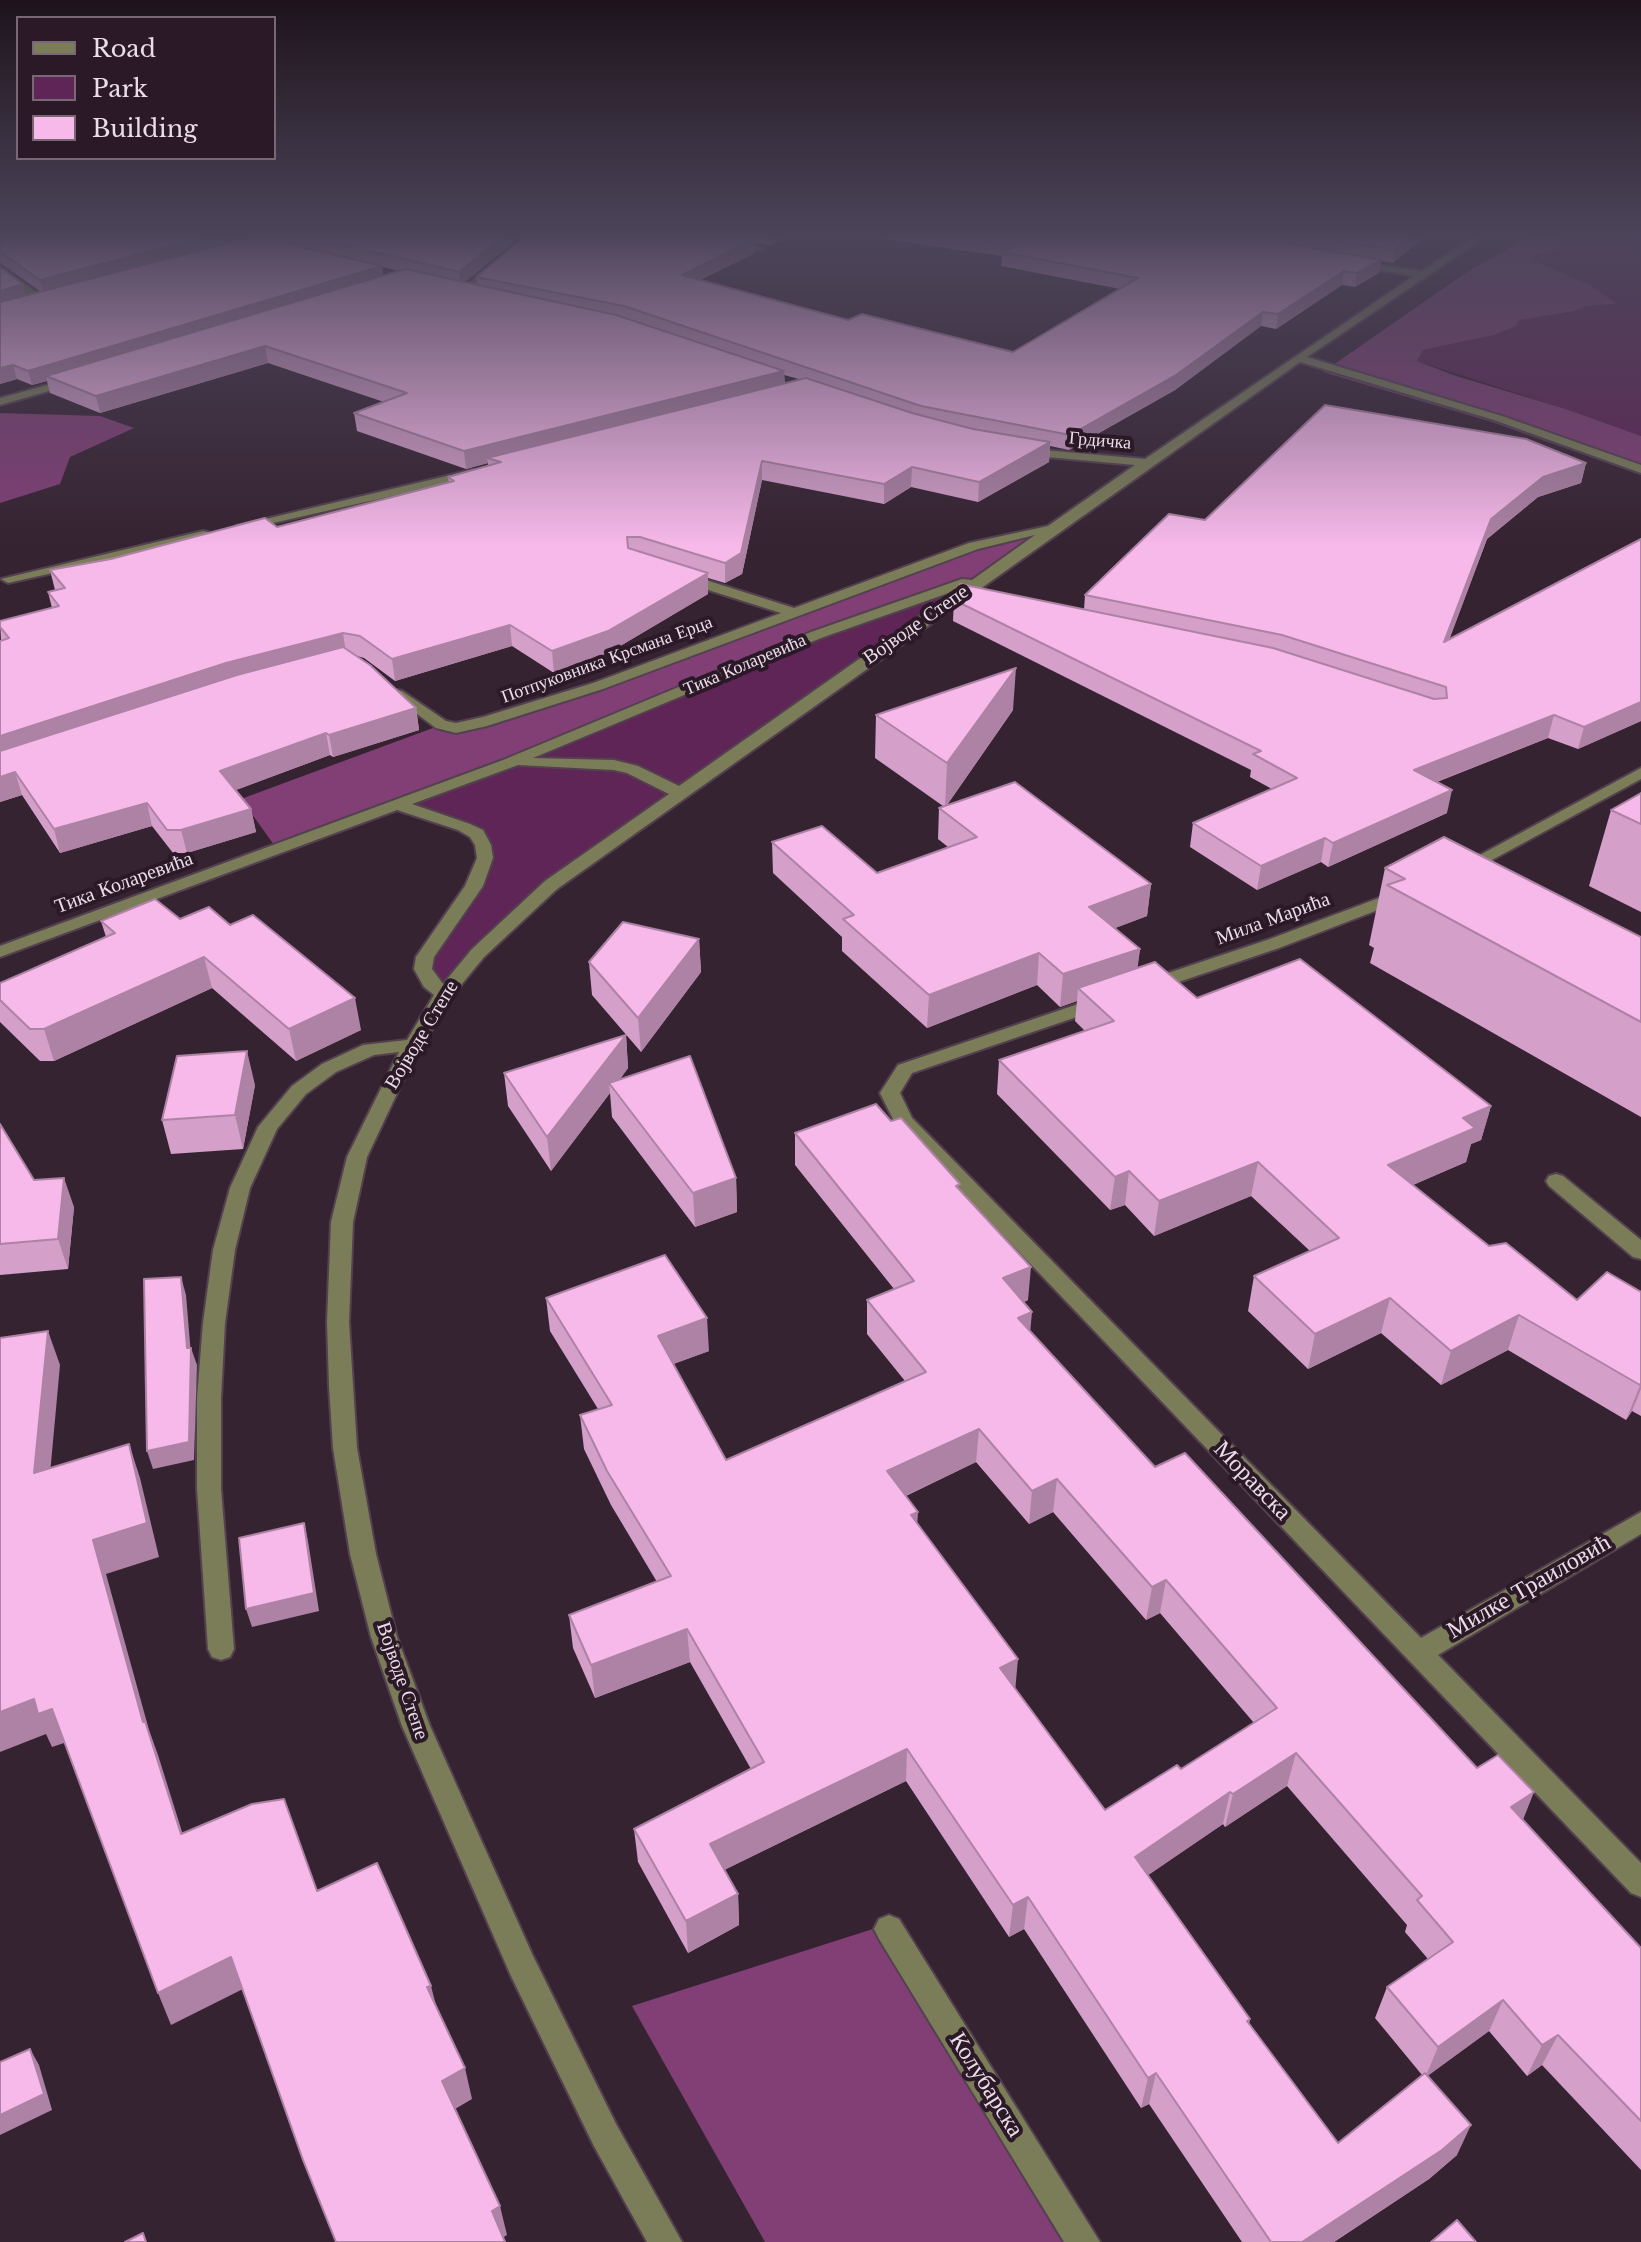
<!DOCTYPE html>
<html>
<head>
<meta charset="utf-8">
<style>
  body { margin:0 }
  #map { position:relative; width:1641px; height:2242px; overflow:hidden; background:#362332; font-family:"Libre Baskerville",serif }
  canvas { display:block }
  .legend { position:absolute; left:16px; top:16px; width:260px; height:144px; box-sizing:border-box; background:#2c1928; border:2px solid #786774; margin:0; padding:10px 14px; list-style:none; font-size:24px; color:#eadde7 }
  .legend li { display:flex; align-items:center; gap:16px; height:40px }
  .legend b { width:40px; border:2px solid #786774 }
</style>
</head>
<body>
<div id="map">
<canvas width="1641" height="2242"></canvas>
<ul class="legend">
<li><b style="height:10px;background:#7b7d58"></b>Road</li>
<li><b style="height:22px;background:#5f2556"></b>Park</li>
<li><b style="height:22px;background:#f7b9ea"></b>Building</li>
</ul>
</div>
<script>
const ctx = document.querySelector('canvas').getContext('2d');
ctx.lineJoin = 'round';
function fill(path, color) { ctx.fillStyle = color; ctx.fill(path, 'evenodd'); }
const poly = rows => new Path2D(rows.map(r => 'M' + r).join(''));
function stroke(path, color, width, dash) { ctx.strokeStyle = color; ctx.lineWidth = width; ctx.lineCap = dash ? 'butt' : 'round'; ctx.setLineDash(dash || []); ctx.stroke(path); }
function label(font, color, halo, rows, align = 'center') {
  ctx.font = font + ' "Libre Baskerville",serif'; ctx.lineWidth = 8; ctx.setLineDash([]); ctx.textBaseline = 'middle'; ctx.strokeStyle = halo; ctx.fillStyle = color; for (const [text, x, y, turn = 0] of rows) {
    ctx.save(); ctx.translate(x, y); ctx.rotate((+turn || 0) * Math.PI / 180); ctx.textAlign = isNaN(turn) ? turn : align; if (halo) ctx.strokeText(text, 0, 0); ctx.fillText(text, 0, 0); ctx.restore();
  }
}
fill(poly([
  [1567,233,1641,233,1641,436,1566,409,1417,361,1423,350,1494,335,1516,326,1519,320,1575,311,1585,306,1616,304,1589,284,1531,260,1554,238],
  [984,577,600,848,444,994,423,969,480,872,477,834,398,805,816,635]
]), '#5f2556');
fill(poly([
  [1536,233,1567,233,1555,238,1561,244,1556,252,1536,254,1532,260,1589,284,1617,304,1585,306,1575,311,1519,320,1516,326,1494,335,1423,350,1417,361,1456,376,1566,409,1641,436,1641,475,1492,422,1323,372,1470,270],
  [0,413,100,416,134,428,70,457,60,484,0,503],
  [1055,527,984,577,910,600,509,763,277,849,241,799,441,725,487,721,974,546],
  [876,1928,1074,2242,765,2242,632,2006]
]), '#813f76');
const minor = poly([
  [210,233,227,233,274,246,269,249,210,233],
  [519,233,529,233,523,248,467,295,459,295,459,291,516,245,519,233],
  [674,233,696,233,767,248,762,251,674,233],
  [1479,233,1491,233,1307,357,1502,416,1641,465,1641,473,1494,420,1300,362,557,889,484,957,452,996,410,1066,367,1157,353,1222,349,1322,357,1448,376,1554,397,1637,430,1726,533,1956,616,2124,682,2242,647,2242,594,2146,511,1976,402,1726,371,1637,350,1554,333,1448,329,1386,327,1322,331,1222,347,1157,399,1052,374,1055,336,1072,306,1094,277,1129,250,1188,235,1250,225,1323,221,1398,221,1489,234,1649,230,1657,221,1660,212,1657,208,1649,197,1489,197,1398,203,1323,213,1250,230,1188,258,1127,292,1086,322,1064,363,1045,407,1040,434,995,424,987,414,969,416,957,465,886,477,858,475,845,470,837,458,830,397,810,0,957,0,946,503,760,811,632,962,579,972,580,1035,535,978,549,603,689,487,726,456,733,436,728,390,694,397,690,402,691,446,721,456,723,483,717,593,683,781,613,680,581,680,575,690,575,794,608,969,543,1048,526,1135,465,1025,455,1021,454,1021,448,1145,459,1414,276,1354,266,1351,261,1422,271,1479,233],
  [957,590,679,786,638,766,614,760,533,758,821,638,957,590],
  [518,765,614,770,627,773,669,794,545,881,472,949,443,984,432,969,434,957,483,886,493,858,491,845,483,830,470,824,412,804,518,765],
  [0,266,46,299,46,303,38,303,0,274,0,266],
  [73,378,77,379,77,383,0,405,0,398,73,378],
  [472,470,476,471,476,477,242,530,236,526,472,470],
  [203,531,208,532,208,538,8,583,1,579,203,531],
  [1641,768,1641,779,1468,873,1456,873,1454,869,1641,768],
  [1403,889,1409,890,1412,894,1409,898,1279,948,1155,990,1141,990,1139,986,1141,982,1267,940,1403,889],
  [1099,997,1108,1003,1106,1007,912,1073,900,1093,912,1118,1421,1638,1641,1512,1641,1534,1438,1655,1641,1863,1641,1897,1631,1893,894,1121,880,1093,898,1065,1099,997],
  [1556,1174,1563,1176,1641,1240,1641,1259,1633,1257,1549,1186,1546,1181,1549,1176,1556,1174],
  [889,1915,899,1919,1100,2242,1064,2242,879,1939,874,1929,879,1919,889,1915]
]);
stroke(minor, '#53414f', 4);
fill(minor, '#7b7d58');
fill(poly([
  [0,233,235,241,254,236,240,233,516,233,513,243,465,282,477,285,476,277,524,237,525,233,794,233,769,246,755,243,755,253,700,280,848,320,1013,352,1120,289,1001,266,1002,256,841,233,1429,233,1393,263,1381,261,1379,273,1355,287,1342,285,1276,329,1261,326,1175,390,1069,450,1050,446,1049,462,978,502,911,487,884,504,762,480,742,574,725,583,708,578,708,594,610,652,554,673,512,646,395,681,364,658,357,656,416,708,419,730,333,757,330,755,236,790,251,809,256,832,187,853,173,853,152,826,60,853,22,795,0,802,1,640,0,621,52,608,48,592,55,590,50,570,277,527,449,482,448,477,488,466,488,463,466,469,357,431,354,413,384,402,268,363,100,413,50,393,47,381,32,385,17,379,0,384,0,267,26,296,41,292,0,263],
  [382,267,399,271,383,276],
  [784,375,799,379,785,383],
  [1586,463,1581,483,1538,497,1487,539,1449,640,1641,539,1641,721,1578,749,1548,738,1437,782,1447,813,1328,867,1321,862,1257,890,1190,847,1193,823,1272,789,1250,777,1251,770,953,621,954,600,1084,610,1085,595,1205,520],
  [1013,710,947,805,1151,884,1147,916,1115,928,1140,949,1137,968,1197,998,1491,1106,1481,1140,1471,1144,1466,1162,1413,1185,1489,1246,1577,1300,1641,1292,1641,1416,1632,1411,1626,1420,1508,1350,1441,1385,1381,1333,1308,1369,1248,1311,1254,1276,1310,1251,1251,1196,1154,1236,1125,1205,1110,1210,997,1094,999,1060,1085,1031,1075,1021,1077,1001,1060,1007,1037,985,927,1028,842,951,842,937,773,873,772,842,877,873,948,847,938,839,939,808,943,806,875,758,876,715],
  [1641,793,1641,912,1589,886,1611,810],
  [1385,868,1641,937,1641,1117,1370,963,1374,948,1369,945],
  [180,919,230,925,361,1030,296,1061,212,988,54,1061,40,1061,0,1022,0,983,106,937,101,921],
  [699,939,701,972,641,1052,592,995,589,962],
  [626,1035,628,1068,620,1079,736,1178,737,1212,695,1227,612,1117,610,1093,551,1171,508,1106,504,1073],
  [255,1085,243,1149,171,1154,162,1120],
  [891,1121,959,1190,1028,1300,1024,1302,1030,1332,1155,1467,1523,1820,1641,1948,1641,2170,1542,2065,1527,2076,1489,2031,1428,2075,1457,2155,1429,2179,1334,2242,1242,2242,1149,2104,1141,2108,1024,1929,1009,1937,906,1781,724,1870,738,1894,739,1925,688,1953,638,1862,634,1829,751,1769,690,1662,595,1698,573,1648,569,1615,657,1582,611,1505,584,1449,580,1415,598,1409,550,1331,546,1298,709,1351,673,1364,726,1460,905,1381,867,1334,867,1300,894,1289,795,1165,795,1133],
  [976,1462,1029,1524,1053,1512,1146,1620,1160,1613,1254,1723,1181,1769,1105,1810,1015,1689,917,1523,906,1496],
  [1287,1786,1407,1925,1405,1932,1428,1959,1387,1987,1375,2018,1422,2075,1338,2143,1249,2024,1250,2019,1148,1875,1223,1824,1225,1827],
  [0,1124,34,1180,74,1207,68,1269,0,1275]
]), '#d49fc9');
fill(poly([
  [220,233,234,233,235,243,44,294,40,280],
  [508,233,516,233,513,243,460,286,459,272],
  [768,233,794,233,769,246],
  [1416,233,1429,233,1393,263,1395,250],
  [755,239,755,253,682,289,682,275],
  [1381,260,1379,273,1355,287,1357,273],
  [382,266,384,279,46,376,47,381,32,385,28,371],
  [1344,271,1342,285,1276,329,1278,314],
  [23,284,26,298,0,305,0,291],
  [1263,312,1261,326,1175,390,1069,450,1070,435],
  [265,346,268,363,100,413,96,396],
  [13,365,17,379,0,384,0,368],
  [784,371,785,389,487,458,488,463,466,469,464,451],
  [1050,442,1049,462,978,502,979,482],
  [762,461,762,480,742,574,725,583,725,563],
  [1586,463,1581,483,1538,497,1487,539,1440,664,1444,642,1491,519,1543,477],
  [912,467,911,487,884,504,884,484],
  [708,573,708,594,610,652,554,673,552,651],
  [510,625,512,646,395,681,392,659],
  [343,633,346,654,0,760,0,736,226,663],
  [1016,668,1013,710,945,808,947,763],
  [1641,702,1641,721,1578,749,1584,727],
  [416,708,419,730,333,757,329,735],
  [1554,715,1548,738,1410,792,1414,770],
  [326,733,330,755,225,794,220,771],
  [15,772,22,795,0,802,0,777],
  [1452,790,1447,813,1328,867,1333,843],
  [147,803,152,826,60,853,54,829],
  [251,809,256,832,187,853,181,830],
  [1325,838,1321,862,1257,890,1261,866],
  [1151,884,1147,916,1086,939,1089,907],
  [699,939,701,972,641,1052,638,1018],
  [1140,949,1136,981,1078,988,1077,1001,1060,1007,1063,974],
  [1039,953,1037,985,927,1028,929,995],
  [204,957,212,988,54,1061,44,1029],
  [355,998,361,1030,296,1061,289,1029],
  [626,1035,628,1068,613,1089,609,1083,610,1093,551,1171,547,1137],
  [247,1051,255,1085,243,1149,235,1115],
  [1491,1106,1481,1140,1471,1144,1466,1162,1380,1199,1388,1165,1463,1118],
  [1258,1162,1251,1196,1154,1236,1159,1201],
  [1129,1171,1125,1205,1110,1210,1115,1177],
  [64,1178,74,1207,68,1269,58,1239],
  [736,1178,737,1212,695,1227,693,1193],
  [1031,1267,1028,1300,1000,1312,1003,1278],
  [181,1277,186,1295,191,1355,191,1348,197,1365,194,1460,153,1469,147,1451,187,1348],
  [1390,1298,1381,1333,1308,1369,1315,1334],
  [1032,1312,1029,1345,1018,1318],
  [1519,1315,1508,1350,1441,1385,1451,1351],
  [707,1318,709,1351,660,1369,658,1336],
  [48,1331,60,1365,47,1507,34,1473],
  [1641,1383,1641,1389,1632,1411,1626,1420],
  [979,1429,976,1462,886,1505,887,1471],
  [129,1444,140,1478,159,1557,106,1574,149,1730,158,1755,193,1867,181,1834,143,1722,93,1540],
  [1057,1479,1053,1512,1029,1524,1032,1491],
  [918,1512,916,1545,911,1515],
  [304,1523,308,1541,319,1611,252,1627,246,1609],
  [1166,1580,1160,1613,1146,1620,1152,1587],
  [687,1629,690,1662,595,1698,591,1665],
  [1018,1659,1015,1692,1000,1668],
  [34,1699,52,1709,67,1742,52,1747,46,1734,0,1752,0,1712],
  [907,1749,906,1781,712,1876,710,1844],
  [1296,1753,1287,1786,1225,1827,1233,1794],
  [1230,1792,1223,1824,1128,1889,1135,1857],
  [1534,1792,1521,1825,1511,1807],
  [738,1894,739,1925,688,1953,686,1921],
  [1028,1897,1024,1929,1009,1937,1013,1905],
  [231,1957,243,1989,171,2025,158,1993],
  [431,1986,439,2017,427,1987],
  [1503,2000,1489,2031,1425,2078,1438,2047],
  [1558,2035,1542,2065,1527,2076,1542,2045],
  [30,2049,39,2065,52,2110,0,2135,0,2115],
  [465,2068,472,2099,450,2112,442,2081],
  [1156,2073,1149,2104,1141,2108,1148,2078],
  [1471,2125,1457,2155,1429,2179,1334,2242,1302,2242],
  [500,2206,507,2235,499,2240,492,2211]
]), '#ad82a4');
const building = poly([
  [0,233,220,233,40,280,0,252,0,233],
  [293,233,508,233,459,272,293,233],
  [525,233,724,233,755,239,682,275,848,320,862,314,1013,352,1138,278,1002,252,1016,245,934,233,1226,233,1381,260,1357,273,1344,271,1278,314,1263,312,1176,375,1070,435,921,406,624,306,476,277,524,237,525,233],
  [1290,233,1416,233,1395,250,1290,233],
  [256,236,382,266,28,371,13,365,0,368,0,302,256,236],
  [0,267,23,284,0,291,0,267],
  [405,269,616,315,784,371,464,451,354,413,407,393,265,346,96,396,46,376,405,269],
  [806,378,912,413,973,429,1050,442,979,482,912,467,884,484,762,461,741,553,725,563,640,537,627,537,628,548,708,573,608,631,552,651,510,625,392,659,360,636,343,633,226,663,0,736,0,641,9,638,0,627,0,621,59,606,48,592,65,588,50,570,111,559,265,518,277,527,454,481,448,477,501,462,487,458,806,378],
  [1325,405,1526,439,1586,463,1543,477,1491,519,1444,642,1641,539,1641,702,1584,727,1554,715,1414,770,1452,790,1333,843,1325,838,1261,866,1193,823,1297,778,1253,754,1261,751,954,600,960,584,1273,648,1434,699,1447,698,1446,687,1282,635,1085,595,1169,514,1205,520,1325,405],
  [343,647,370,665,416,708,329,735,326,733,220,771,251,809,181,830,167,830,147,803,54,829,15,772,0,777,0,751,237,675,343,647],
  [1016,668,947,763,876,715,1016,668],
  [1015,782,1151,884,1089,907,1140,949,1063,974,1039,953,929,995,843,919,854,915,772,842,822,826,877,873,977,837,939,808,1015,782],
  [1641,793,1641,824,1611,810,1641,793],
  [1444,837,1641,937,1641,1022,1387,885,1405,879,1385,868,1444,837],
  [155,899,180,919,209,907,230,925,253,915,355,998,289,1029,204,957,44,1029,30,1029,0,1000,0,983,115,933,101,921,155,899],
  [623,922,699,939,638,1018,589,962,623,922],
  [1300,959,1491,1106,1463,1118,1475,1128,1388,1165,1489,1246,1506,1243,1577,1300,1607,1272,1641,1292,1641,1383,1640,1385,1519,1315,1451,1351,1390,1298,1315,1334,1254,1276,1339,1238,1258,1162,1159,1201,1129,1171,1115,1177,999,1060,1114,1021,1078,988,1155,962,1197,998,1300,959],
  [626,1035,547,1137,504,1073,626,1035],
  [247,1051,235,1115,162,1120,177,1056,247,1051],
  [690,1056,736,1178,693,1193,609,1083,690,1056],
  [876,1104,891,1121,901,1118,960,1184,956,1186,1031,1267,1003,1278,1032,1312,1018,1318,1155,1467,1185,1453,1477,1768,1498,1755,1534,1792,1511,1807,1641,1948,1641,2121,1558,2035,1542,2045,1503,2000,1438,2047,1387,1987,1453,1942,1417,1900,1422,1896,1296,1753,1233,1794,1230,1792,1135,1857,1250,2019,1247,2021,1338,2143,1425,2073,1471,2125,1442,2150,1302,2242,1271,2242,1156,2073,1148,2078,1028,1897,1013,1905,907,1749,710,1844,738,1894,686,1921,634,1829,764,1762,687,1629,591,1665,569,1615,671,1576,607,1471,580,1415,612,1405,546,1298,665,1255,707,1318,658,1336,726,1460,926,1372,867,1300,914,1281,795,1133,876,1104],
  [979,1429,1032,1491,1057,1479,1152,1587,1166,1580,1277,1708,1181,1769,1177,1765,1105,1810,1000,1668,1018,1659,911,1515,918,1512,887,1471,979,1429],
  [0,1124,34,1180,64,1178,58,1239,0,1244,0,1124],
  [181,1277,187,1348,191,1348,189,1442,147,1451,144,1279,181,1277],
  [48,1331,34,1473,129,1444,147,1523,93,1540,143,1722,145,1721,181,1834,252,1804,284,1799,317,1891,377,1863,431,1986,427,1987,465,2068,442,2081,500,2206,492,2211,505,2242,336,2242,303,2160,231,1957,158,1993,52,1709,38,1714,34,1699,0,1712,0,1338,48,1331],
  [304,1523,314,1593,246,1609,239,1538,304,1523],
  [30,2049,44,2094,0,2115,0,2062,30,2049],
  [1457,2220,1476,2242,1431,2242,1457,2220],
  [143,2233,146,2242,125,2242,143,2233]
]);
fill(building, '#f7b9ea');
stroke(building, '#ad82a4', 2);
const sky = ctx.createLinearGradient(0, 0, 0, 547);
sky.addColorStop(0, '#1e131c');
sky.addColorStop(0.43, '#4c455a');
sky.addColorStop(1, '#4c455a00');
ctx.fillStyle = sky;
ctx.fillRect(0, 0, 1641, 547);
label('18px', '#eadde7', '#2c1928', [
  ["Грдичка",1100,441,5],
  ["Потпуковника Крсмана Ерца",607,660,-20],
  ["Тика Коларевића",745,665,-23]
]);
label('20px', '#eadde7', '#2c1928', [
  ["Војводе Степе",916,625,-35],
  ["Тика Коларевића",124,883,-20],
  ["Мила Марића",1273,919,-20],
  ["Војводе Степе",422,1035,-59],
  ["Војводе Степе",402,1681,71]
]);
label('24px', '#eadde7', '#2c1928', [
  ["Моравска",1252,1481,46],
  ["Милке Траиловић",1529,1587,-30],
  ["Колубарска",986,2085,58]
]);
</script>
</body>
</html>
